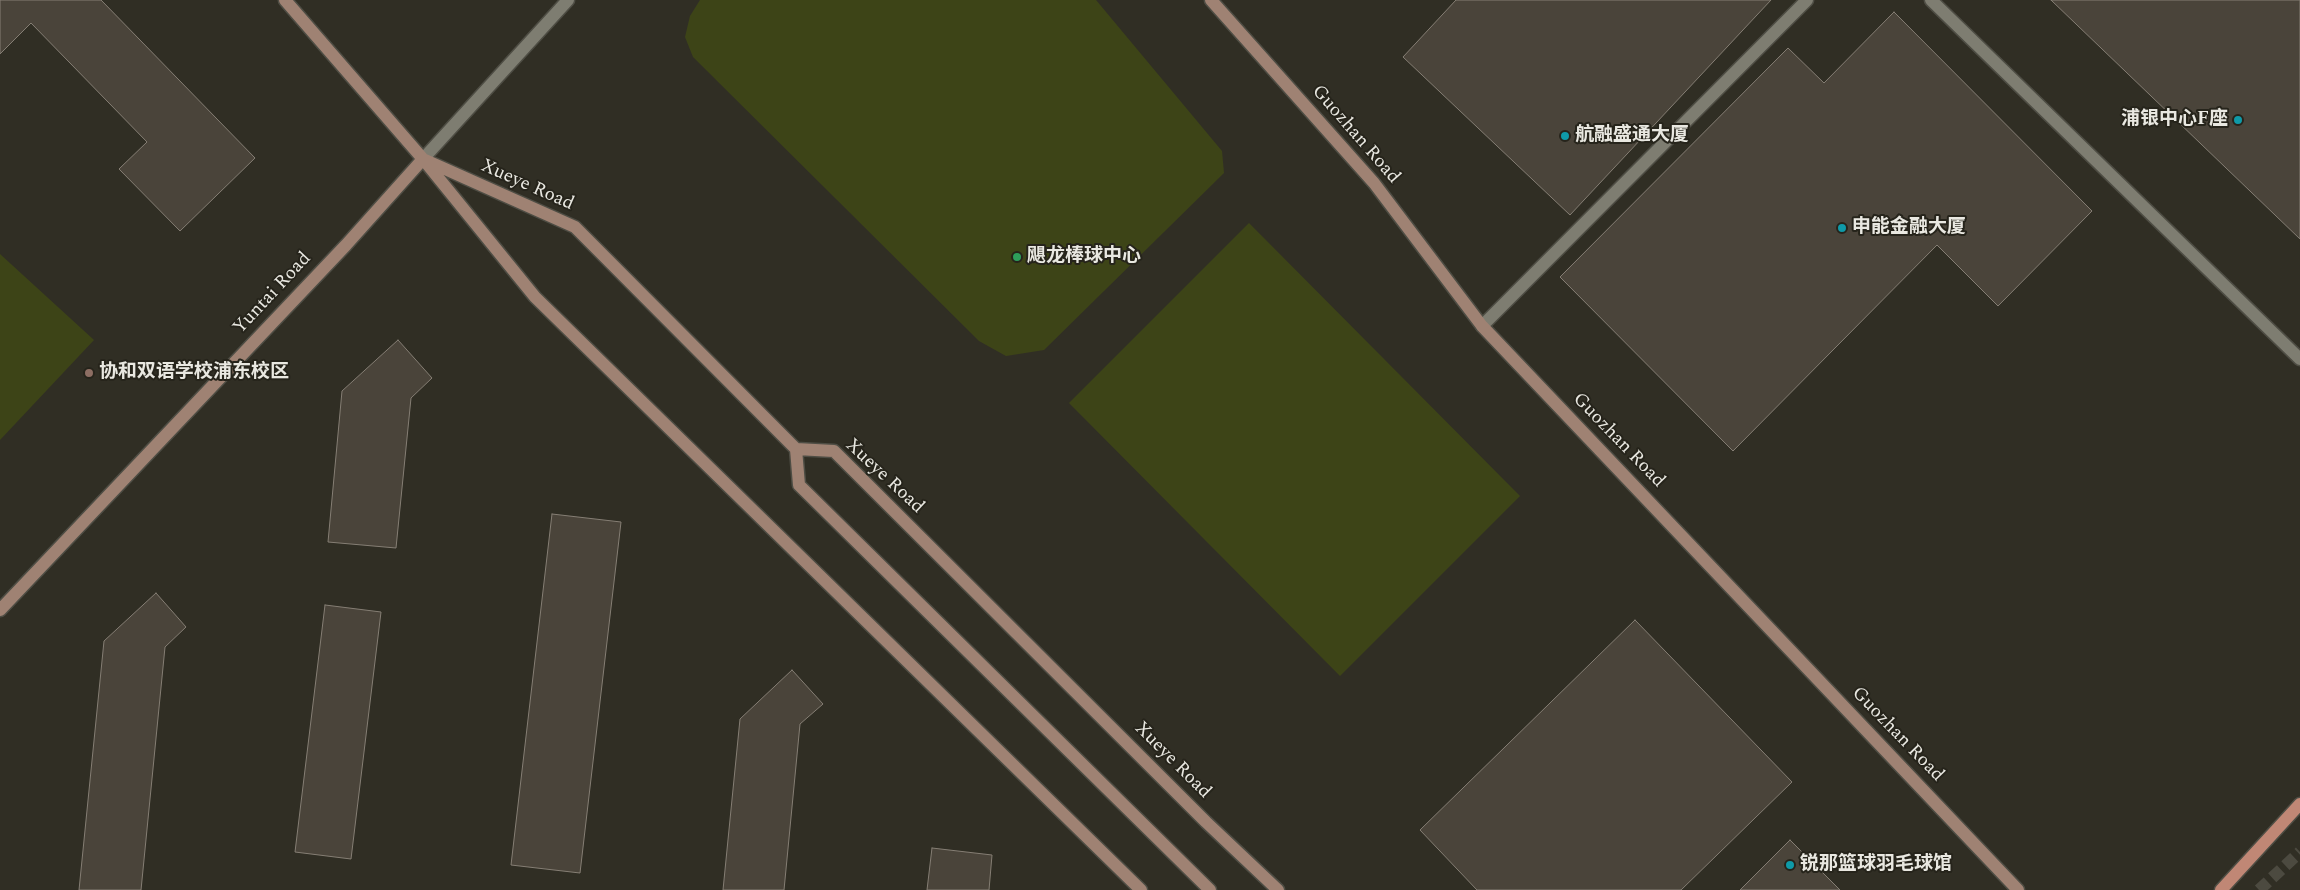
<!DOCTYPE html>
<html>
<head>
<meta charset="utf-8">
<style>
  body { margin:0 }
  canvas { display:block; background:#302e24 }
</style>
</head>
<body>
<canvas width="2300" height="890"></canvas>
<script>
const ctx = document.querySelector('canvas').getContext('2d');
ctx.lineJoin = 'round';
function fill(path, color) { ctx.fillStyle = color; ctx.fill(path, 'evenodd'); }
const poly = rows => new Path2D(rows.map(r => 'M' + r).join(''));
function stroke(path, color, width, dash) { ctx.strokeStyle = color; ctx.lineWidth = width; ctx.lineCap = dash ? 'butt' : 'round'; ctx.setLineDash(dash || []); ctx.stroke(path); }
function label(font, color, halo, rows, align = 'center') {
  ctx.font = font + ' Spectral,"Noto Sans SC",serif'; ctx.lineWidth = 4; ctx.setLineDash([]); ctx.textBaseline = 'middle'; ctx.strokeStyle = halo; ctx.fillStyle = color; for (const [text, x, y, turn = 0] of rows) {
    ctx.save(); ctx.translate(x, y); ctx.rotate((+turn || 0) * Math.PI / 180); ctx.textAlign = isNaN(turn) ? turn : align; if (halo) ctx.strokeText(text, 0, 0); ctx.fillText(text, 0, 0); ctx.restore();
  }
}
fill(poly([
  [700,0,1096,0,1222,151,1224,173,1044,350,1006,356,979,341,693,57,685,37,690,16],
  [1249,223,1520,496,1340,676,1069,403],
  [0,254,94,340,0,440]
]), '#3d4417');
const building = poly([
  [0,0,101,0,255,158,180,231,119,169,147,142,31,23,0,54,0,0],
  [1456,0,1771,0,1570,215,1403,57,1456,0],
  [2051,0,2300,0,2300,239,2051,0],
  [1894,12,2092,211,1998,306,1937,245,1733,451,1560,277,1788,48,1824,83,1894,12],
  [398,340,432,378,411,398,396,548,328,542,342,391,398,340],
  [552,514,621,522,580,873,511,865,552,514],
  [156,593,186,627,165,647,141,890,79,890,104,641,156,593],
  [325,605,381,612,351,859,295,852,325,605],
  [1635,620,1792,782,1681,890,1477,890,1420,830,1635,620],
  [792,670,823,704,800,724,784,890,723,890,740,719,792,670],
  [1790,840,1840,890,1740,890,1790,840],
  [932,848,992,855,989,890,927,890,932,848]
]);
fill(building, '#4a443a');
stroke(building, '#857e74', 1);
stroke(poly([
  [2259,890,2300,852]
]), '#4c4a40', 12, [12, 6]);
const street = poly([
  [1931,0,2300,359],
  [423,159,568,0],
  [1482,326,1807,0]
]);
const secondary = poly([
  [285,0,423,159,535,297,1141,890],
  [1211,0,1374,183,1482,326,2018,890],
  [425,160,575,227,796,449,834,451,1206,822,1278,890],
  [796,449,799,485,1210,890],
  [0,610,346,245,423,159]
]);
const primary = poly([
  [2221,890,2300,804]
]);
stroke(street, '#4e4d44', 15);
stroke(secondary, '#4e4d44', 15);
stroke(primary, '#4e4d44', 15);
stroke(street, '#7e7d71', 12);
stroke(secondary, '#9f8273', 12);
stroke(primary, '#c08775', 12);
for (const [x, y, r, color] of [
  [2238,120,5,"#0f9aa8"],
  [1565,136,5,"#0f9aa8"],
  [1842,228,5,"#0f9aa8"],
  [1017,257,5,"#2e9e5b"],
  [89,373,5,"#8d6e63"],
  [1790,865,5,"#0f9aa8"]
]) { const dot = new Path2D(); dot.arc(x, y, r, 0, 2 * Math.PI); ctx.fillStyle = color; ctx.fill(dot); stroke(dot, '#26241b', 2); }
label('bold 19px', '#e9e8e1', '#26241b', [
  ["浦银中心F座",2228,120,"right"],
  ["航融盛通大厦",1575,136],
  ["申能金融大厦",1852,228],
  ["飓龙棒球中心",1027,257],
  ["协和双语学校浦东校区",99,373],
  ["锐那篮球羽毛球馆",1800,865]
], 'left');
label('19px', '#e9e8e1', '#26241b', [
  ["Guozhan Road",1355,135,49],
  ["Xueye Road",527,186,24],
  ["Yuntai Road",273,294,-47],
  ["Guozhan Road",1618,441,46],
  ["Xueye Road",884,477,43],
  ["Guozhan Road",1897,735,46],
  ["Xueye Road",1172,761,45]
]);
</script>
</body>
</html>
